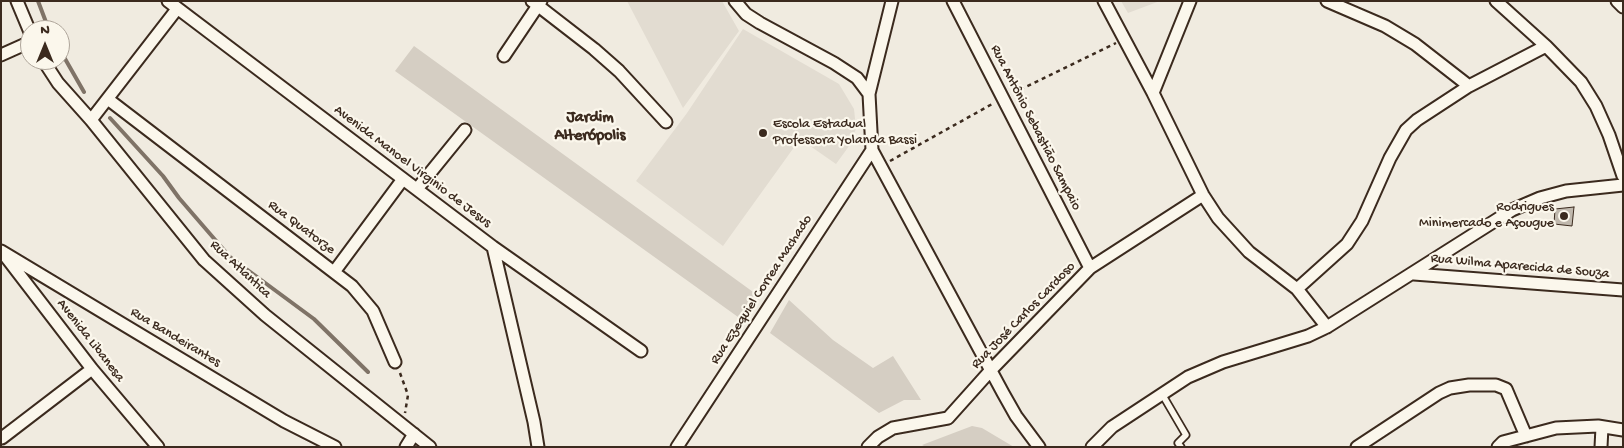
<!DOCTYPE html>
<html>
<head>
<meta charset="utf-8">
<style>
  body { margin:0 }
  #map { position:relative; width:1624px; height:448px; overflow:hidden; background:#f0ebe0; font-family:"Gochi Hand",sans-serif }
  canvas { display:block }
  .frame { position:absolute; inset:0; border:2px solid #3b2a1e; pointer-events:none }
  .north { position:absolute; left:20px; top:20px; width:50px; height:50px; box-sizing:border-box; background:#fbf7ec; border:1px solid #aea59a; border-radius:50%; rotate:0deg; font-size:14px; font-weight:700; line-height:20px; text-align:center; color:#3b2a1e }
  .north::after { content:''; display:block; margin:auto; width:18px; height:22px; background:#3b2a1e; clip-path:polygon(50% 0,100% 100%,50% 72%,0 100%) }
</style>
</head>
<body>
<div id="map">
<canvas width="1624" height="448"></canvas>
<div class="frame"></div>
<div class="north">N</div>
</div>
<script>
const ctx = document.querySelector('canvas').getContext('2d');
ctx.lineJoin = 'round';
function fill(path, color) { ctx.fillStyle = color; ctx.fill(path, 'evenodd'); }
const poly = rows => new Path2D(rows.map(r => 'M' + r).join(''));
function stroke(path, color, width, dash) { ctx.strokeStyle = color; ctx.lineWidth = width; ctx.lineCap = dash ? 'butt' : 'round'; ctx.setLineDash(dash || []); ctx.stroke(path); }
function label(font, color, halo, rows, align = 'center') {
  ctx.font = font + ' "Gochi Hand",sans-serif'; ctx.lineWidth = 4.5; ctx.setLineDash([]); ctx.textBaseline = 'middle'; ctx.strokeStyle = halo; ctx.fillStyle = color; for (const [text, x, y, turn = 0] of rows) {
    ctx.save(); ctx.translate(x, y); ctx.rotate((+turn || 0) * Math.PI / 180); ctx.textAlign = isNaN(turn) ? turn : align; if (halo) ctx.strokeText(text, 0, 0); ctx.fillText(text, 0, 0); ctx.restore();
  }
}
fill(poly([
  [627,1,722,1,739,31,683,108],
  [1121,1,1160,1,1128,13],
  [743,29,839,84,854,109,856,128,852,142,836,164,800,139,723,246,636,181,687,113]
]), '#e2dcd1');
fill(poly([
  [414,46,760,297,745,322,395,71],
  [789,300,833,340,873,368,893,356,921,400,904,400,879,413,770,333],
  [972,426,982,428,1014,447,926,447,922,445]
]), '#d5cec3');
stroke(poly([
  [38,1,49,30],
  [60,50,84,92],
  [110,118,163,176,179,198,230,257,314,319,368,372]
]), '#7f7367', 4);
const building = poly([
  [1574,207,1572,226,1554,224,1555,209,1574,207]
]);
fill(building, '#c0b8ad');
stroke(building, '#3b2a1e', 1);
const service = poly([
  [1162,394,1186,435,1178,443,1181,447]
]);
const minor = poly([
  [17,1,30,32],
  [168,1,493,247,641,351],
  [532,1,594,49,619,71,666,122],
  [735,1,746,14,760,23,834,63,857,78,869,94],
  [892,1,869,94,872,150,1003,393,1016,416,1039,447],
  [953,1,1090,268],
  [1104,1,1153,93,1203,195,1218,218,1249,252,1297,289,1327,327],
  [1327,1,1385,26,1415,44,1469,86],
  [1496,1,1546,46,1581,82,1596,106,1609,135,1623,176],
  [1617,1,1623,7],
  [1,55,30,42],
  [504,56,541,1],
  [43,60,58,83,91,120,204,260,265,315,430,447],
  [1153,93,1190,1],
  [109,100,352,286,373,311,395,362],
  [91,120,177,9],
  [417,189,465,130],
  [493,247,534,422,538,447],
  [1,251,284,421,335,447],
  [6,257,92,369,158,447],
  [334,272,403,179],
  [1414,274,1623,290],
  [1297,289,1347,244,1362,221,1390,158,1406,130,1417,120,1469,86,1546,46],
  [2,438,92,369],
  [406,447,414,434],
  [677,447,872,150],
  [868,447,878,437,893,428,948,418,991,370,1090,268,1203,195],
  [1092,447,1112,427,1188,377,1223,362,1308,336,1327,327,1512,210,1540,198,1566,191,1623,185],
  [1357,447,1439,393,1450,388,1469,385,1496,385,1506,389,1526,436],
  [1498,447,1503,442,1556,428,1598,426,1623,430],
  [1601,447,1602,427]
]);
stroke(service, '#3b2a1e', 9);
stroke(minor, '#3b2a1e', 15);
stroke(poly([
  [1013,93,1116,43],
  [890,161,994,103],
  [400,373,408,395,405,413]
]), '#3b2a1e', 2.5, [4, 4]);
stroke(service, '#fbf7ec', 5.5);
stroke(minor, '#fbf7ec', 11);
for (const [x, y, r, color] of [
  [763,133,5,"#3b2a1e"],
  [1564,216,5,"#3b2a1e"]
]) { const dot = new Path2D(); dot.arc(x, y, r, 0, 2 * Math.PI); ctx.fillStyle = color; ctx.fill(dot); stroke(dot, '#fbf7ec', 2); }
label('14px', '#3b2a1e', '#fbf7ec', [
  ["Escola Estadual",773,125],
  ["Professora Yolanda Bassi",773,141],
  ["Rodrigues",1554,208,"right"],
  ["Minimercado e Açougue",1554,224,"right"]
], 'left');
label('14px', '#3b2a1e', '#fbf7ec', [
  ["Rua Antônio Sebastião Sampaio",1035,128,63],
  ["Avenida Manoel Virginio de Jesus",412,167,37],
  ["Rua Quatorze",301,228,37],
  ["Rua Wilma Aparecida de Souza",1520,267,5],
  ["Rua Atlantica",240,270,43],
  ["Rua Ezequiel Correa Machado",762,290,-57],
  ["Rua José Carlos Cardoso",1024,316,-46],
  ["Rua Bandeirantes",175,338,31],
  ["Avenida Libanesa",90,341,52]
]);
label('bold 16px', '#3b2a1e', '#fbf7ec', [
  ["Jardim",590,119],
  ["Alterópolis",590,137]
]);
</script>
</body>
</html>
